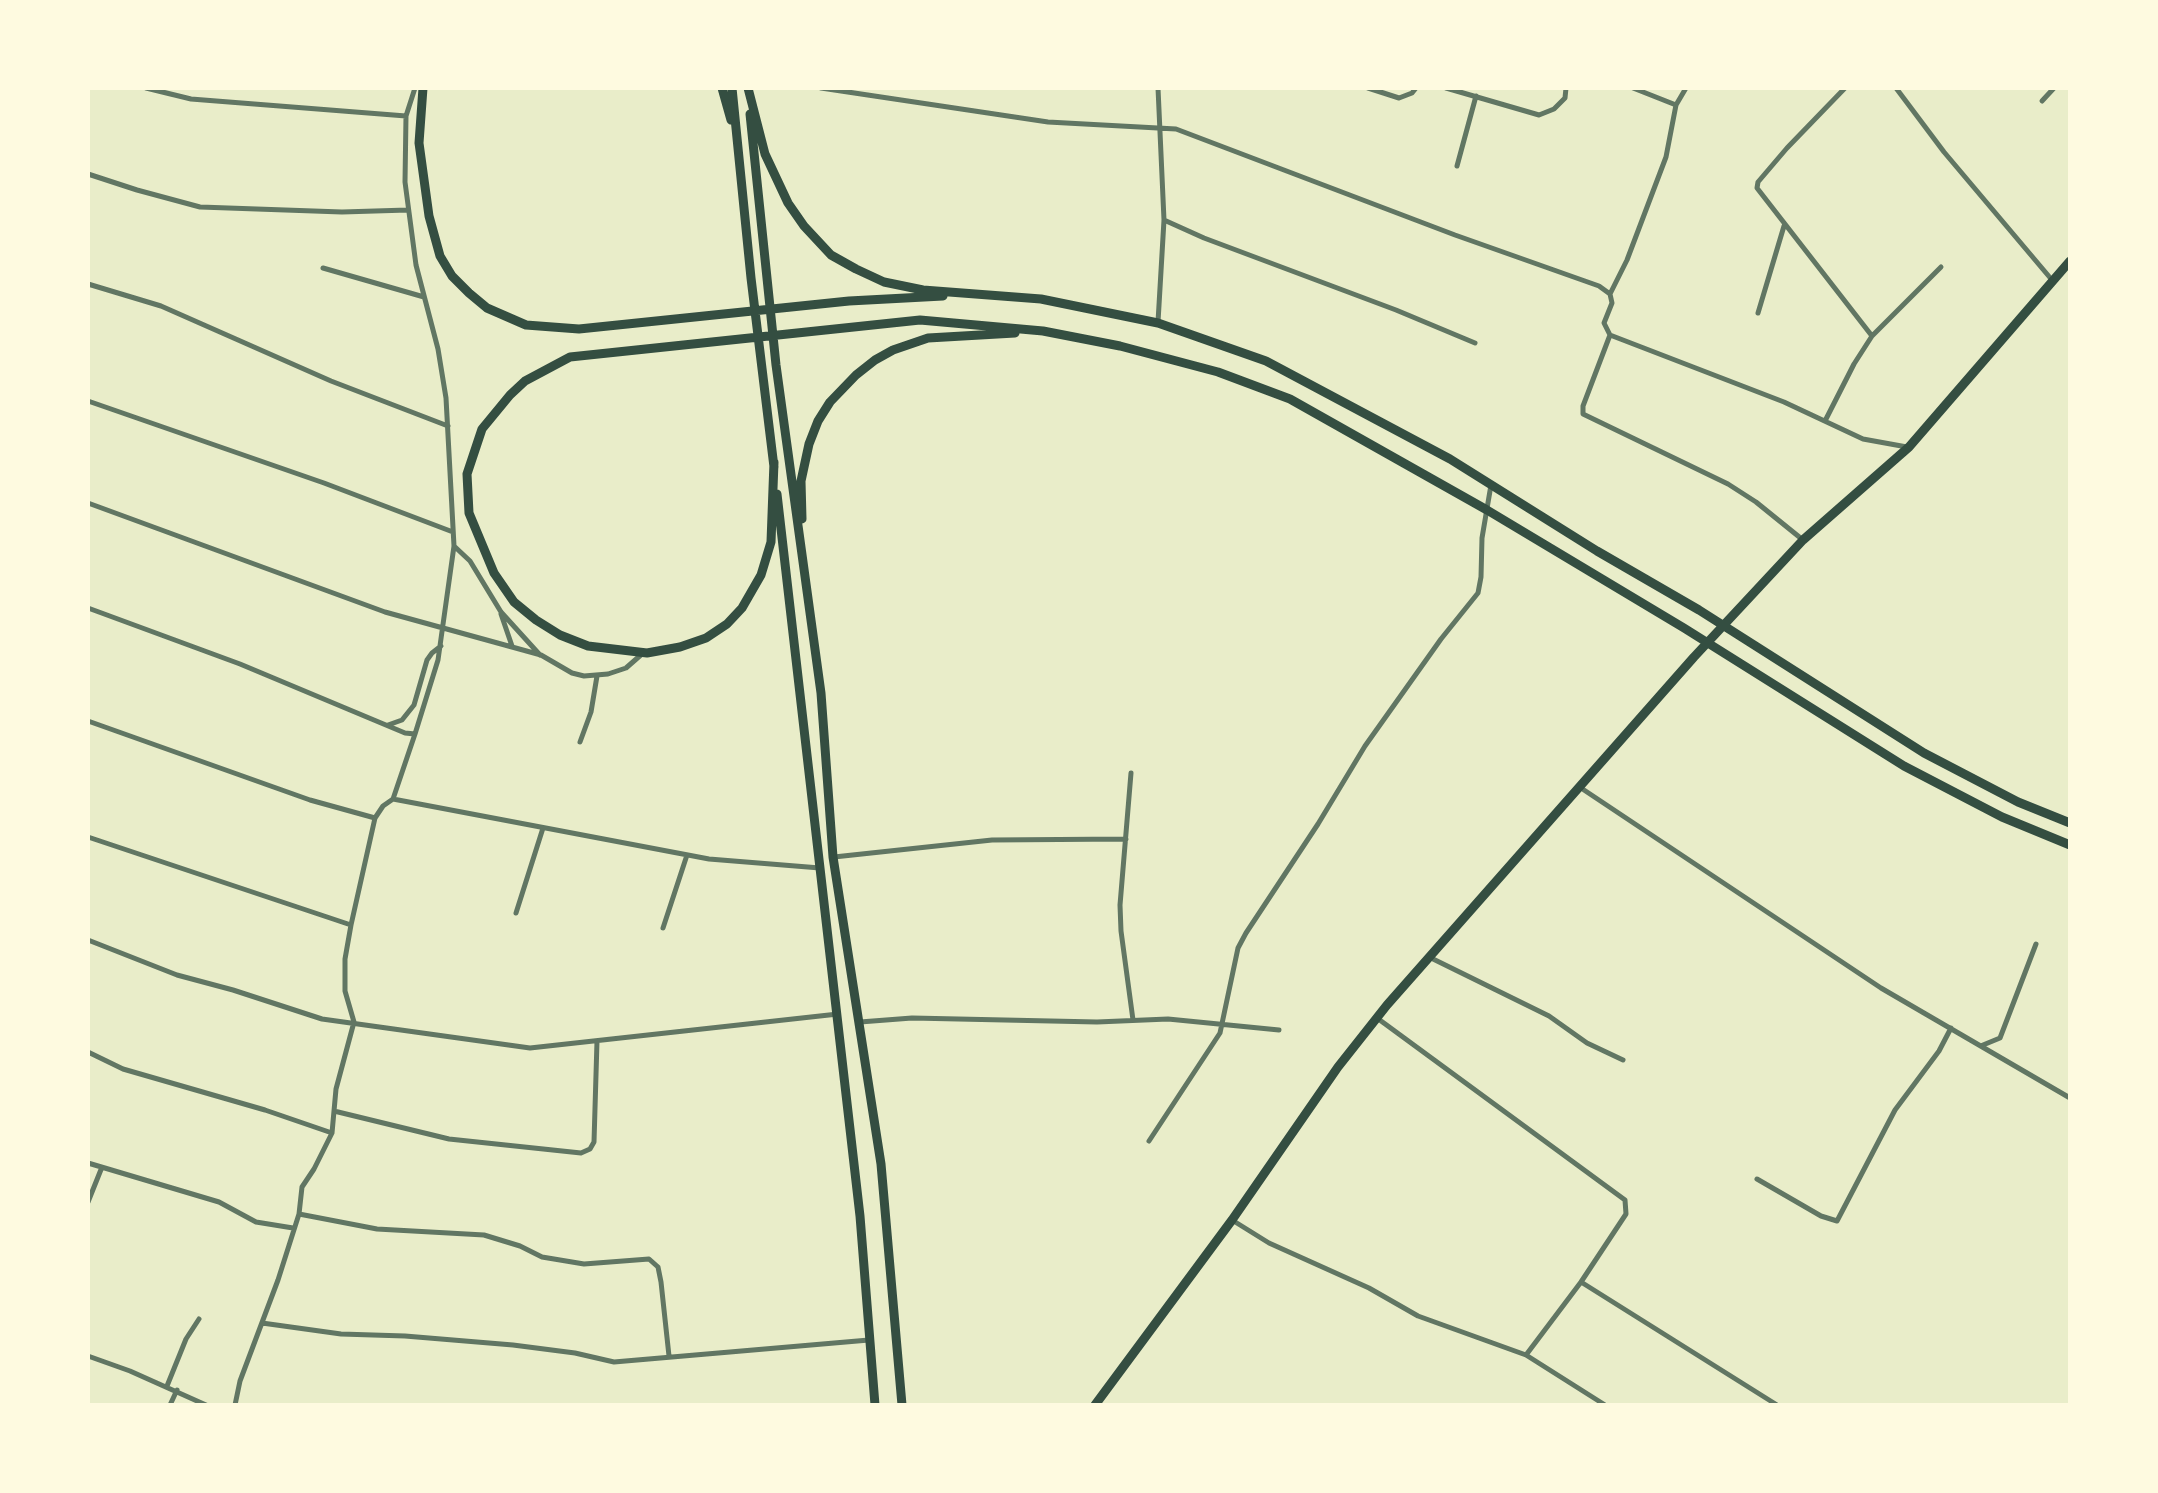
<!DOCTYPE html>
<html>
<head>
<meta charset="utf-8">
<style>
  body { margin:0 }
  #map { position:relative; width:2158px; height:1493px; overflow:hidden; background:#e9edc9; font-family:Figtree,sans-serif }
  canvas { display:block }
  .frame { position:absolute; inset:0; border:90px solid #fefae0; pointer-events:none }
</style>
</head>
<body>
<div id="map">
<canvas width="2158" height="1493"></canvas>
<div class="frame"></div>
</div>
<script>
const ctx = document.querySelector('canvas').getContext('2d');
ctx.lineJoin = 'round';
const poly = rows => new Path2D(rows.map(r => 'M' + r).join(''));
function stroke(path, color, width, dash) { ctx.strokeStyle = color; ctx.lineWidth = width; ctx.lineCap = dash ? 'butt' : 'round'; ctx.setLineDash(dash || []); ctx.stroke(path); }
stroke(poly([
  [146,88,191,99,406,116],
  [821,88,1048,122,1176,129,1455,235,1599,286,1610,294],
  [1368,88,1399,98,1412,93,1416,88],
  [1446,88,1539,115,1554,109,1565,98,1566,88],
  [1633,88,1676,105],
  [1686,88,1676,105,1666,157,1627,260,1610,294,1612,303,1604,323,1610,335,1784,402,1863,439,1907,447],
  [1845,88,1787,148,1758,182,1757,188,1872,336],
  [1896,88,1944,152,2052,280],
  [2042,101,2054,88],
  [1457,166,1476,96],
  [88,174,137,190,200,207,342,212,408,210],
  [1164,220,1204,238,1396,310,1475,343],
  [323,268,424,297],
  [88,284,161,306,331,381,448,426],
  [1758,313,1784,226],
  [1158,322,1164,220,1158,88],
  [1610,335,1583,406,1583,414,1728,484,1756,502,1803,540],
  [88,401,324,483,453,532],
  [1825,421,1854,364,1872,336,1941,267],
  [88,503,385,612,541,655,572,673,584,676,608,674,626,668,642,654],
  [454,546,470,561,501,612,540,655],
  [88,608,240,664,405,733,415,734,438,660,454,546,446,398,438,349,416,265,405,182,406,116,415,88],
  [501,614,512,646],
  [88,721,310,800,375,818],
  [388,725,402,720,414,705,427,660,432,653,441,646],
  [580,742,591,712,597,676],
  [1131,773,1120,905,1121,931,1133,1020],
  [1581,788,1881,988,2070,1098],
  [393,799,709,859,820,868],
  [88,837,351,925],
  [834,857,992,840,1126,839],
  [516,913,543,828],
  [663,928,687,855],
  [88,940,177,975,233,990,322,1019,530,1048,838,1014],
  [1429,957,1549,1016,1587,1043,1623,1060],
  [1377,1018,1625,1200,1626,1214,1581,1282,1526,1355],
  [860,1022,912,1018,1097,1022,1168,1019,1279,1030],
  [1983,1045,2000,1038,2036,944],
  [88,1052,123,1069,265,1110,332,1133],
  [334,1111,449,1139,581,1153,590,1149,594,1142,597,1041],
  [1149,1141,1220,1033,1238,948,1246,933,1318,824,1365,746,1441,639,1478,593,1481,577,1482,538,1491,485],
  [88,1163,219,1202,256,1222,293,1228],
  [1757,1179,1821,1216,1837,1221,1895,1110,1939,1051,1951,1028],
  [88,1202,102,1167],
  [299,1214,377,1229,484,1235,520,1246,542,1257,584,1264,649,1259,658,1267,661,1282,669,1356],
  [1232,1220,1269,1243,1369,1288,1418,1316,1526,1355,1605,1405],
  [1581,1282,1777,1405],
  [262,1323,341,1334,405,1336,513,1345,575,1353,614,1362,869,1340],
  [88,1356,130,1371,206,1405],
  [167,1386,186,1339,199,1319],
  [170,1405,177,1390],
  [235,1405,240,1381,278,1280,299,1214,302,1187,314,1169,332,1133,336,1089,354,1022,345,991,345,959,351,925,375,818,383,806,393,799,415,734]
]), '#617663', 5);
stroke(poly([
  [423,88,419,143,429,216,440,256,452,276,469,293,487,308,526,325,579,329,849,301,943,296],
  [722,88,731,120],
  [732,88,751,278,774,467],
  [748,88,765,154,788,203,804,226,831,255,856,269,884,282,923,290,1041,299,1158,323,1266,361,1450,459,1597,551,1699,610,1924,753,2018,802,2070,823],
  [750,114,776,365,821,693,833,857,881,1164,902,1405],
  [774,462,771,542,761,575,742,608,727,624,706,638,680,647,647,653,588,646,560,635,536,620,514,602,494,573,469,513,467,474,482,429,510,395,525,381,570,357,920,320,1043,331,1120,346,1218,372,1290,399,1487,510,1684,628,1904,766,2002,817,2070,845],
  [777,494,860,1216,875,1405],
  [802,519,801,481,809,444,818,421,830,402,856,375,875,360,893,350,928,338,1015,333],
  [1095,1405,1232,1220,1338,1067,1387,1005,1694,657,1803,540,1909,447,2070,261]
]), '#344e41', 9);
</script>
</body>
</html>
